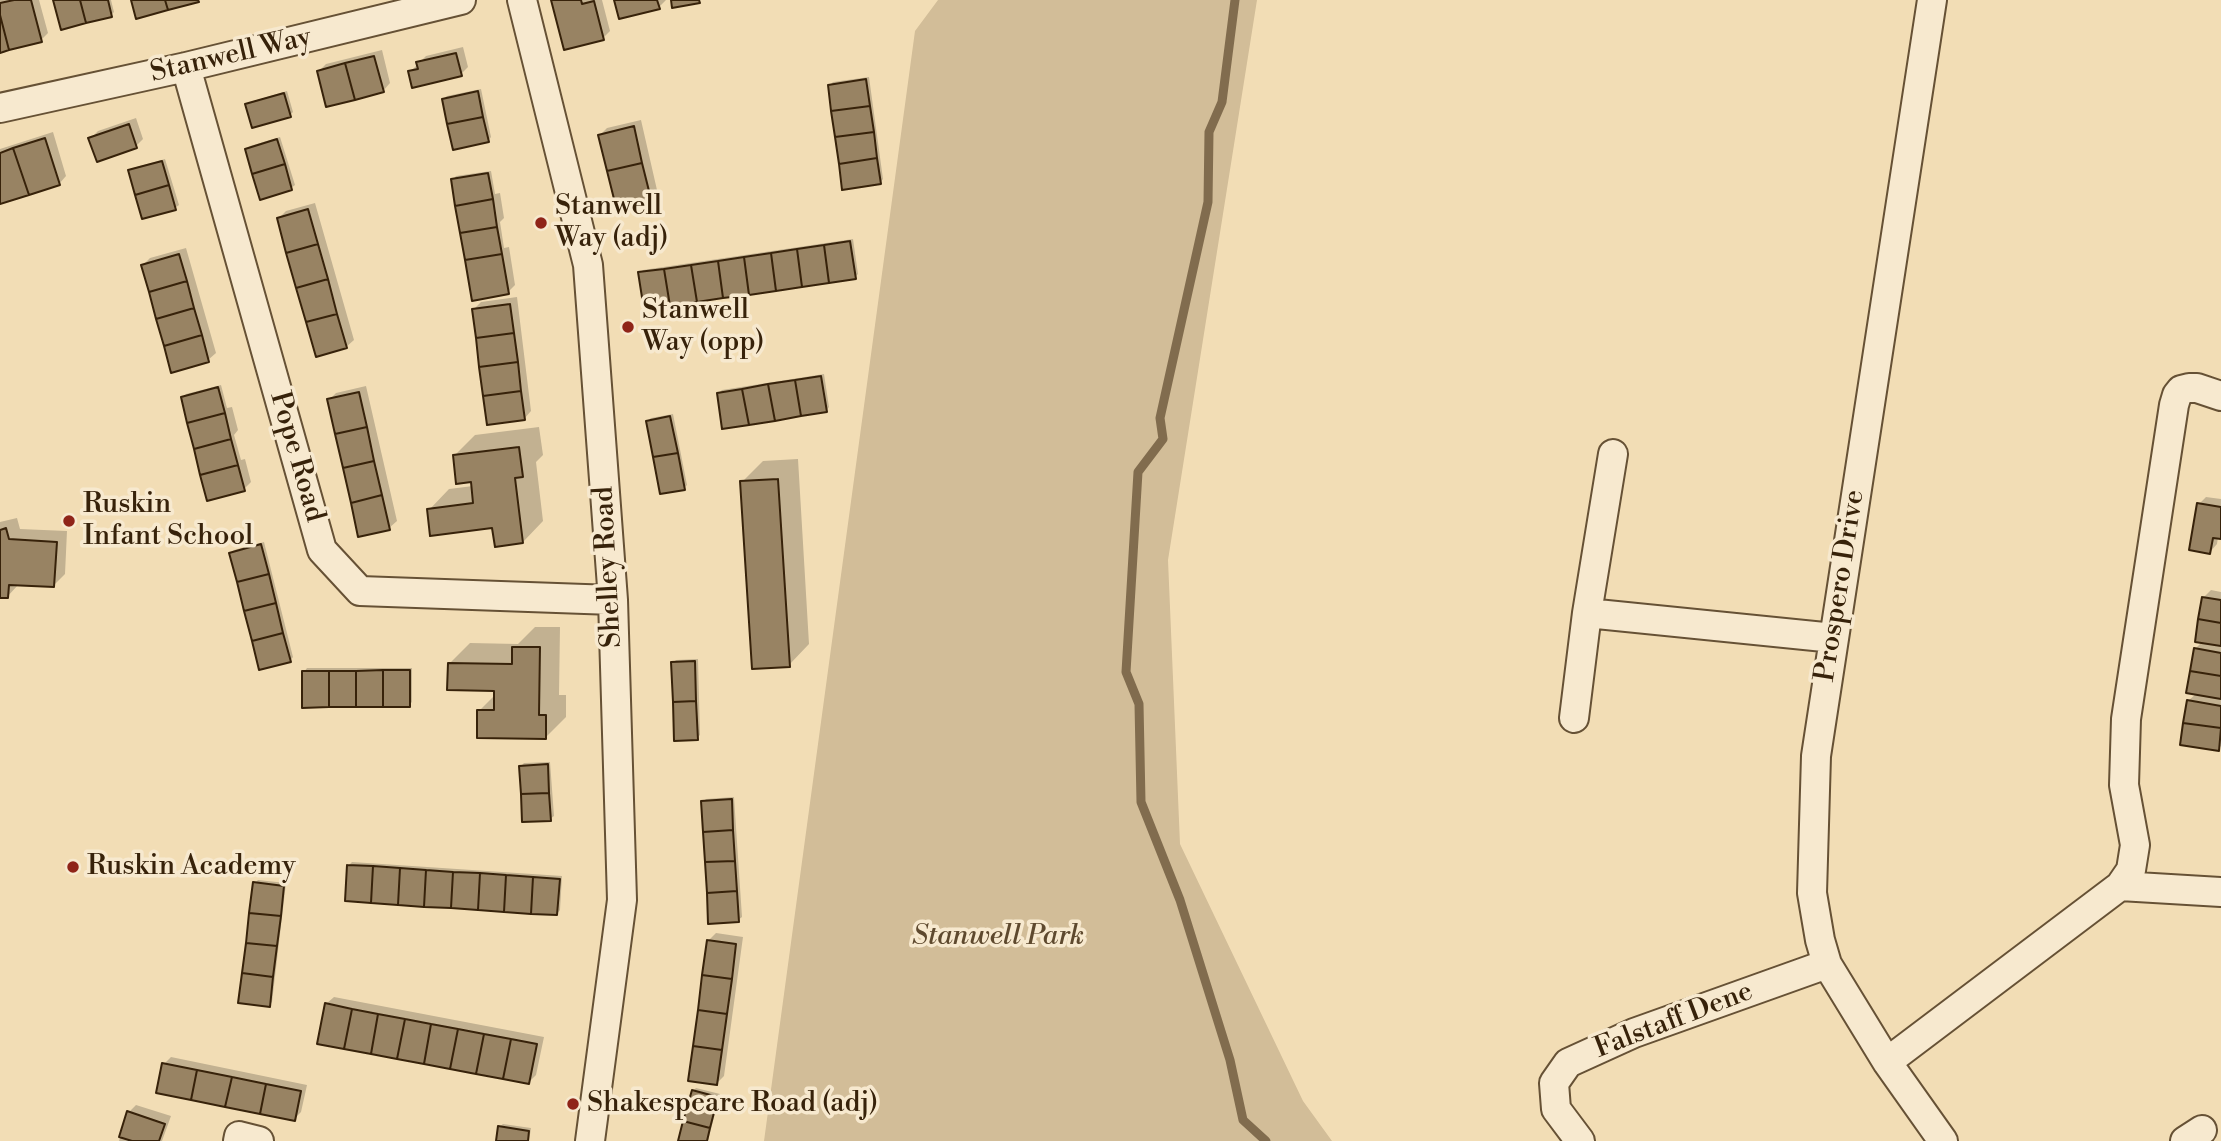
<!DOCTYPE html>
<html>
<head>
<meta charset="utf-8">
<style>
  body { margin:0 }
  canvas { display:block; background:#f2ddb5 }
</style>
</head>
<body>
<canvas width="2221" height="1141"></canvas>
<script>
const ctx = document.querySelector('canvas').getContext('2d');
ctx.lineJoin = 'round';
function fill(path, color) { ctx.fillStyle = color; ctx.fill(path, 'evenodd'); }
const poly = rows => new Path2D(rows.map(r => 'M' + r).join(''));
function stroke(path, color, width, dash) { ctx.strokeStyle = color; ctx.lineWidth = width; ctx.lineCap = dash ? 'butt' : 'round'; ctx.setLineDash(dash || []); ctx.stroke(path); }
function label(font, color, halo, rows, align = 'center') {
  ctx.font = font + ' "Libre Bodoni",serif'; ctx.lineWidth = 7; ctx.setLineDash([]); ctx.textBaseline = 'middle'; ctx.strokeStyle = halo; ctx.fillStyle = color; for (const [text, x, y, turn = 0] of rows) {
    ctx.save(); ctx.translate(x, y); ctx.rotate((+turn || 0) * Math.PI / 180); ctx.textAlign = isNaN(turn) ? turn : align; if (halo) ctx.strokeText(text, 0, 0); ctx.fillText(text, 0, 0); ctx.restore();
  }
}
fill(poly([
  [938,0,1257,0,1168,560,1180,844,1303,1101,1332,1141,764,1141,915,31]
]), '#d2bd98');
fill(poly([
  [0,0,39,0,48,33,41,40,0,51],
  [55,0,111,0,114,12,111,15],
  [553,0,602,0,610,31,603,38],
  [616,0,666,0,659,7],
  [463,47,468,67,461,74,410,72,426,56],
  [382,50,390,83,383,91,319,71,326,64],
  [869,77,883,179,880,183,829,86,833,82],
  [481,89,491,137,488,141,443,99,447,96],
  [287,91,293,112,290,115,247,105,250,102],
  [136,118,143,139,136,146,91,138,98,131],
  [641,120,657,190,650,197,600,135,607,128],
  [53,132,66,176,59,184,0,202,0,149],
  [280,137,295,185,291,188,247,149,250,146],
  [165,159,179,205,175,208,130,171,133,168],
  [491,171,495,194,500,193,504,218,500,222,504,248,509,247,515,285,508,292,453,180,456,176],
  [315,203,354,340,346,347,279,218,286,211],
  [853,239,858,274,855,277,640,273,643,270],
  [186,248,216,353,208,360,143,265,150,258],
  [517,297,531,411,524,419,474,309,481,302],
  [824,374,829,407,826,411,718,394,722,390],
  [221,385,227,408,232,407,238,430,234,435,241,460,245,459,251,482,244,489,183,398,186,394],
  [366,386,397,521,389,528,329,400,336,393],
  [673,414,687,485,684,488,647,421,651,418],
  [539,427,543,455,536,462,543,521,523,542,494,526,429,510,449,489,473,486,472,480,454,456,475,435],
  [798,459,809,644,789,665,742,482,763,461],
  [2206,497,2221,499,2221,537,2218,537,2217,544,2210,552,2199,504],
  [17,518,20,529,67,531,65,574,54,585,18,585,7,597,0,596,0,522],
  [264,542,293,657,290,661,231,553,234,550],
  [2211,590,2221,592,2221,746,2218,749,2188,701,2197,693,2195,649,2203,641,2203,598],
  [535,627,560,627,559,695,566,695,566,717,545,738,479,711,496,694,496,689,449,664,470,643,518,644],
  [698,659,700,735,697,738,673,663,676,660],
  [307,668,412,668,412,702,409,705,304,672],
  [550,762,554,816,550,819,521,766,524,763],
  [734,797,742,917,738,920,703,802,706,799],
  [352,862,562,876,560,910,557,914,349,865],
  [258,880,286,883,272,1002,269,1005,255,883],
  [716,933,743,937,724,1076,717,1083,708,941],
  [334,997,544,1037,536,1075,529,1082,326,1004],
  [171,1057,307,1085,301,1112,294,1119,164,1064],
  [696,1088,720,1094,708,1141,680,1141,693,1091],
  [136,1105,171,1116,162,1141,119,1141,129,1112],
  [503,1124,531,1128,529,1141,497,1141,499,1127]
]), '#0003');
stroke(poly([
  [1235,0,1222,102,1209,132,1208,202,1160,418,1163,439,1138,472,1126,672,1139,704,1141,802,1180,900,1230,1060,1243,1120,1266,1141]
]), '#816c4e', 9);
const building = poly([
  [14,0,31,0,42,42,9,50,0,15,0,3,14,0],
  [53,0,80,0,86,23,61,30,53,0],
  [80,0,108,0,112,17,86,23,80,0],
  [131,0,165,0,168,10,136,19,131,0],
  [165,0,198,0,199,2,168,10,165,0],
  [551,0,581,0,582,4,594,1,604,40,564,50,551,0],
  [614,0,657,0,660,9,619,19,614,0],
  [671,0,699,0,700,3,672,8,671,0],
  [0,15,9,50,0,53,0,15],
  [456,53,462,76,412,88,408,71,418,69,416,62,456,53],
  [374,56,384,92,355,100,345,63,374,56],
  [345,63,355,100,326,107,317,71,345,63],
  [866,79,870,106,831,111,828,85,866,79],
  [478,91,483,117,447,124,442,99,478,91],
  [284,93,291,117,252,128,245,104,284,93],
  [870,106,874,132,835,137,831,111,870,106],
  [483,117,489,142,453,150,447,124,483,117],
  [129,124,137,148,97,162,88,138,129,124],
  [634,126,642,163,607,171,598,135,634,126],
  [874,132,877,158,839,164,835,137,874,132],
  [45,138,60,185,29,195,13,148,45,138],
  [277,139,285,164,252,174,245,149,277,139],
  [13,148,29,195,0,204,0,153,13,148],
  [877,158,881,184,842,190,839,164,877,158],
  [162,161,169,185,135,195,128,170,162,161],
  [642,163,651,199,616,207,607,171,642,163],
  [285,164,292,190,260,200,252,174,285,164],
  [488,173,493,199,455,206,451,179,488,173],
  [169,185,176,210,142,219,135,195,169,185],
  [493,199,497,227,460,233,455,206,493,199],
  [308,209,318,244,286,253,277,218,308,209],
  [497,227,502,254,465,260,460,233,497,227],
  [850,241,856,279,829,283,824,245,850,241],
  [318,244,328,279,296,288,286,253,318,244],
  [824,245,829,283,802,287,797,249,824,245],
  [797,249,802,287,776,291,771,253,797,249],
  [771,253,776,291,749,295,744,257,771,253],
  [179,254,187,281,149,292,141,265,179,254],
  [502,254,509,294,472,301,465,260,502,254],
  [744,257,749,295,723,298,718,261,744,257],
  [718,261,723,298,697,302,691,265,718,261],
  [691,265,697,302,670,306,664,269,691,265],
  [664,269,670,306,644,310,638,272,664,269],
  [328,279,337,314,306,322,296,288,328,279],
  [187,281,194,308,156,319,149,292,187,281],
  [510,304,514,333,476,338,472,309,510,304],
  [194,308,202,335,164,346,156,319,194,308],
  [337,314,347,348,316,357,306,322,337,314],
  [514,333,518,362,479,367,476,338,514,333],
  [202,335,209,362,171,373,164,346,202,335],
  [518,362,521,391,483,396,479,367,518,362],
  [821,376,827,412,801,416,795,380,821,376],
  [795,380,801,416,775,421,768,384,795,380],
  [768,384,775,421,749,425,742,389,768,384],
  [218,387,225,413,187,423,181,397,218,387],
  [742,389,749,425,722,429,717,393,742,389],
  [521,391,525,420,487,425,483,396,521,391],
  [359,392,367,427,335,434,327,399,359,392],
  [225,413,231,439,194,449,187,423,225,413],
  [670,416,678,453,653,457,646,421,670,416],
  [367,427,374,461,343,468,335,434,367,427],
  [231,439,238,465,200,475,194,449,231,439],
  [519,447,523,477,515,478,523,543,495,547,492,528,430,536,427,509,473,503,471,482,456,484,453,455,519,447],
  [678,453,685,490,660,494,653,457,678,453],
  [374,461,382,495,351,503,343,468,374,461],
  [238,465,245,491,207,501,200,475,238,465],
  [778,479,790,667,752,669,740,481,778,479],
  [382,495,390,530,358,537,351,503,382,495],
  [2197,503,2221,507,2221,539,2213,538,2210,554,2189,550,2197,503],
  [6,528,9,539,57,542,54,587,9,585,8,598,0,598,0,530,6,528],
  [261,544,269,574,237,582,229,553,261,544],
  [269,574,276,603,244,611,237,582,269,574],
  [2202,597,2221,600,2221,623,2198,619,2202,597],
  [276,603,283,633,252,641,244,611,276,603],
  [2198,619,2221,623,2221,646,2195,642,2198,619],
  [283,633,291,662,259,670,252,641,283,633],
  [512,647,540,647,539,715,546,715,546,739,477,738,477,710,494,710,494,691,447,690,448,663,512,664,512,647],
  [2194,648,2221,653,2221,676,2190,671,2194,648],
  [695,661,696,701,673,702,671,662,695,661],
  [383,670,410,670,410,707,383,707,383,670],
  [383,670,383,707,356,707,356,671,383,670],
  [302,671,329,671,329,707,302,708,302,671],
  [329,671,356,671,356,707,329,707,329,671],
  [2190,671,2221,676,2221,699,2186,693,2190,671],
  [2187,700,2221,706,2221,728,2183,723,2187,700],
  [696,701,698,740,674,741,673,702,696,701],
  [2183,723,2221,728,2219,751,2180,745,2183,723],
  [548,764,549,793,521,794,519,766,548,764],
  [549,793,551,821,522,822,521,794,549,793],
  [732,799,733,830,703,832,701,801,732,799],
  [733,830,735,861,705,862,703,832,733,830],
  [735,861,737,891,707,893,705,862,735,861],
  [347,865,373,866,371,903,345,901,347,865],
  [373,866,400,868,398,905,371,903,373,866],
  [400,868,426,870,424,907,398,905,400,868],
  [426,870,453,872,451,908,424,907,426,870],
  [453,872,480,873,478,910,451,908,453,872],
  [480,873,506,875,504,912,478,910,480,873],
  [506,875,533,877,531,914,504,912,506,875],
  [533,877,560,879,557,915,531,914,533,877],
  [253,882,284,886,281,916,249,913,253,882],
  [737,891,739,922,708,924,707,893,737,891],
  [249,913,281,916,277,946,246,943,249,913],
  [707,940,736,944,732,979,702,975,707,940],
  [246,943,277,946,273,977,242,973,246,943],
  [242,973,273,977,270,1007,238,1003,242,973],
  [702,975,732,979,727,1014,698,1010,702,975],
  [325,1003,352,1009,344,1049,317,1044,325,1003],
  [352,1009,378,1014,371,1054,344,1049,352,1009],
  [698,1010,727,1014,722,1050,693,1046,698,1010],
  [378,1014,405,1019,397,1059,371,1054,378,1014],
  [405,1019,431,1024,424,1064,397,1059,405,1019],
  [431,1024,458,1029,450,1069,424,1064,431,1024],
  [458,1029,484,1034,476,1074,450,1069,458,1029],
  [484,1034,511,1039,503,1079,476,1074,484,1034],
  [511,1039,537,1044,529,1084,503,1079,511,1039],
  [693,1046,722,1050,717,1085,688,1081,693,1046],
  [162,1063,197,1070,191,1100,156,1093,162,1063],
  [197,1070,232,1077,225,1107,191,1100,197,1070],
  [232,1077,266,1084,260,1114,225,1107,232,1077],
  [266,1084,301,1091,295,1121,260,1114,266,1084],
  [692,1090,718,1097,710,1128,683,1121,692,1090],
  [127,1111,165,1124,159,1141,132,1141,119,1137,127,1111],
  [683,1121,710,1128,707,1141,678,1141,683,1121],
  [498,1126,529,1131,528,1141,496,1141,498,1126]
]);
fill(building, '#988363');
stroke(building, '#37220a', 2);
const street = poly([
  [522,0,588,265,613,600,622,900,590,1141],
  [1932,0,1816,756,1812,893,1820,940,1827,964,1887,1062,1943,1141],
  [186,67,322,550,360,591,613,600],
  [0,108,186,67,461,0],
  [1587,613,1834,638],
  [1574,718,1587,613,1613,454],
  [2120,886,2221,892],
  [1887,1062,2120,886,2131,870,2135,845,2124,785,2126,719,2174,405,2177,395,2181,390,2189,388,2197,388,2221,396],
  [238,1141,239,1136,259,1141],
  [1580,1141,1556,1109,1554,1083,1568,1063,1634,1033,1827,964],
  [2185,1141,2202,1130]
]);
stroke(street, '#665135', 32);
stroke(street, '#f7e9cf', 28);
for (const [x, y, r, color] of [
  [541,223,7,"#8f2418"],
  [628,327,7,"#8f2418"],
  [69,521,7,"#8f2418"],
  [73,867,7,"#8f2418"],
  [573,1104,7,"#8f2418"]
]) { const dot = new Path2D(); dot.arc(x, y, r, 0, 2 * Math.PI); ctx.fillStyle = color; ctx.fill(dot); stroke(dot, '#f7e9cf', 2.5); }
label('28px', '#37220a', '#f7e9cf', [
  ["Stanwell Way",231,56,-13],
  ["Pope Road",296,457,74],
  ["Shelley Road",609,567,-93],
  ["Prospero Drive",1841,586,-81],
  ["Falstaff Dene",1674,1021,-21]
]);
label('28px', '#37220a', '#f7e9cf', [
  ["Stanwell",555,207],
  ["Way (adj)",555,239],
  ["Stanwell",642,311],
  ["Way (opp)",642,343],
  ["Ruskin",83,505],
  ["Infant School",83,537],
  ["Ruskin Academy",87,867],
  ["Shakespeare Road (adj)",587,1104]
], 'left');
label('italic 28px', '#5e492e', '#f7e9cf', [
  ["Stanwell Park",998,937]
]);
</script>
</body>
</html>
